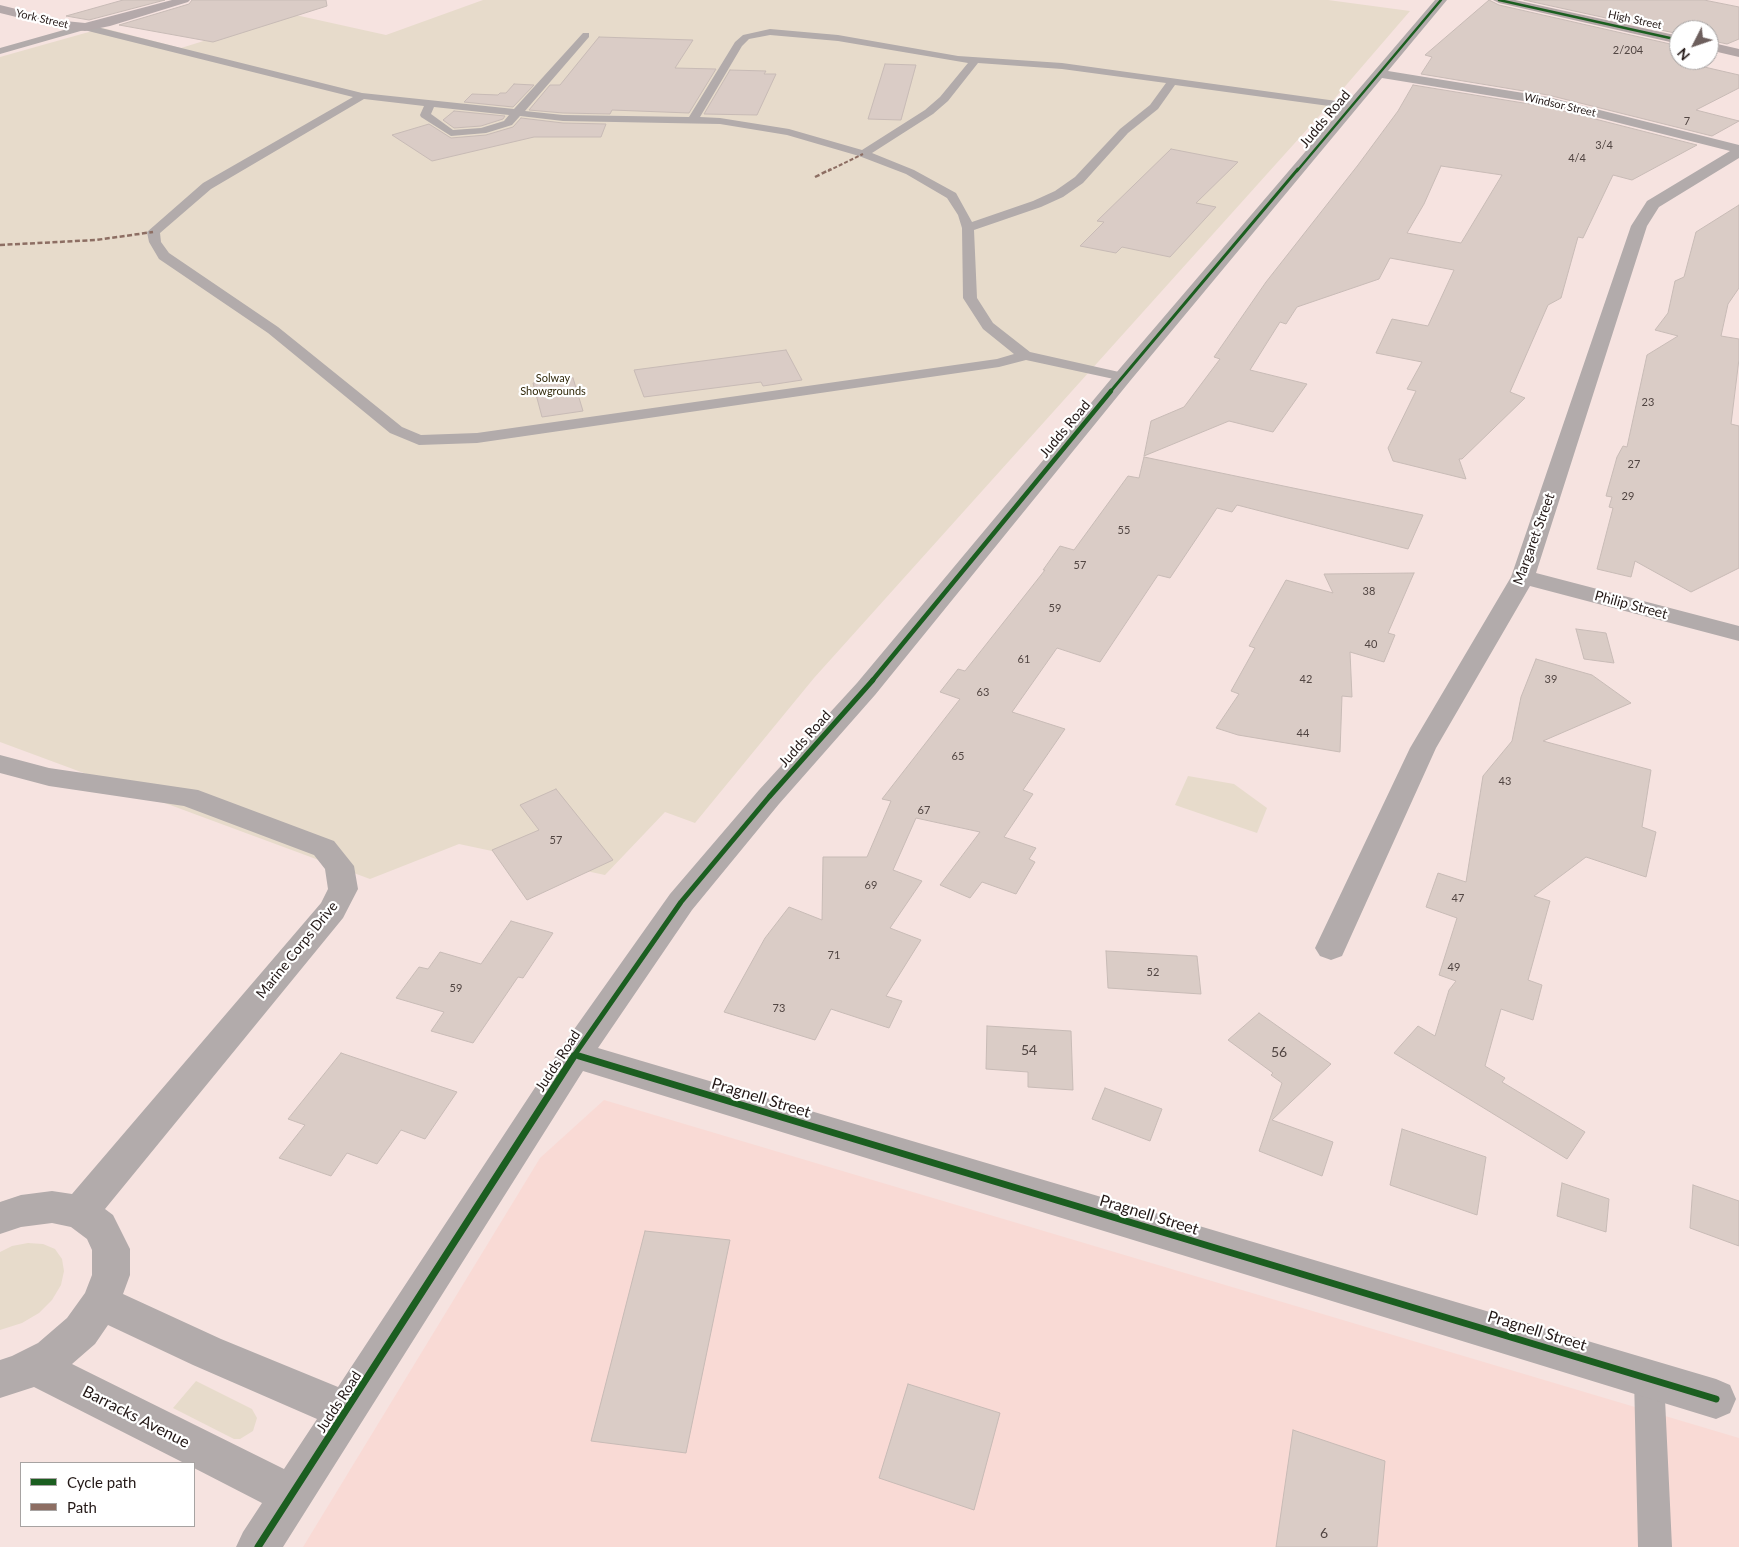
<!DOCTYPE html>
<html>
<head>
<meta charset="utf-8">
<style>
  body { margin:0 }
  #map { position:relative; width:1739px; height:1547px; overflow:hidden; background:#f6e3e0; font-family:Lato,sans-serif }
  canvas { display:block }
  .legend { position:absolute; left:20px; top:1462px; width:175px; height:65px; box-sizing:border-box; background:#fff; border:1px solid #a7a3a2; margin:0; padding:6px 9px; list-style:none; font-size:15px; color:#231816 }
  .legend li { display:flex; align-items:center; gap:10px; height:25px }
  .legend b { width:25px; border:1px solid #a7a3a2 }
  .north { position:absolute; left:1669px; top:20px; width:50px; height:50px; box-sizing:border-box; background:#fff; border:1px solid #a7a3a2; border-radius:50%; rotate:229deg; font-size:14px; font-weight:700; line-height:20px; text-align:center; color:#231816 }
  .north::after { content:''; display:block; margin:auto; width:18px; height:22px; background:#6d5f5d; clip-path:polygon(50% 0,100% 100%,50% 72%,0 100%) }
</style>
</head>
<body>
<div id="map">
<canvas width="1739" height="1547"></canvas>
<ul class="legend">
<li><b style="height:6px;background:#1b5e20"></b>Cycle path</li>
<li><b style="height:6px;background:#8d6e63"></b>Path</li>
</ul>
<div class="north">N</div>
</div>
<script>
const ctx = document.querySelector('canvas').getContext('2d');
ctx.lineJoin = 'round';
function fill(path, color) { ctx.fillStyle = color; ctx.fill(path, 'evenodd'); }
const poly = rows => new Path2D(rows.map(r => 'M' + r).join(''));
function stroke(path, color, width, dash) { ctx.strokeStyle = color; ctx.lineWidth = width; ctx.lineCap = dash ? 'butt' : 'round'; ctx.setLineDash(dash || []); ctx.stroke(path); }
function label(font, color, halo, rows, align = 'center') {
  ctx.font = font + ' Lato,sans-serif'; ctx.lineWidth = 4.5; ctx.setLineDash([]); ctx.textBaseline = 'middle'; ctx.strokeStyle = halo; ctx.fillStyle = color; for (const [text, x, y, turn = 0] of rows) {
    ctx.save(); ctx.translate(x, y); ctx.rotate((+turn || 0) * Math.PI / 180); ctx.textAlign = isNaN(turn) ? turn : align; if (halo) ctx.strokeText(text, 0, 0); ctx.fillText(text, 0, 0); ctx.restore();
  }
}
fill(poly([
  [604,1100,1739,1438,1739,1547,303,1547,540,1158]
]), '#f9dad5');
fill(poly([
  [483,0,1328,0,1410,11,1329,105,814,678,695,823,665,812,605,875,459,844,370,879,0,742,0,57,103,28,181,48,291,14,386,35],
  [1188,776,1234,784,1267,808,1257,833,1175,805],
  [28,1243,43,1244,55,1249,62,1259,64,1271,61,1285,52,1300,39,1313,22,1323,0,1330,0,1252,12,1246],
  [196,1381,252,1409,257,1418,253,1431,240,1439,234,1439,173,1408]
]), '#e7dbcb');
const building = poly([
  [123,0,165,0,89,20,66,16,123,0],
  [192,0,326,0,327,6,213,42,119,25,189,4,192,0],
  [1489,0,1499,5,1679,46,1679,60,1693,60,1687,63,1739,75,1739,88,1696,110,1739,121,1712,136,1548,95,1421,74,1432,57,1425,55,1489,0],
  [1524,0,1704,0,1739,7,1739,39,1727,44,1709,40,1709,30,1679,30,1679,34,1524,0],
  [599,37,693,40,675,68,716,69,689,113,612,110,610,114,563,113,529,110,550,85,560,85,599,37],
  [885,64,916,65,901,120,868,119,885,64],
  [730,70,766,71,764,74,776,74,757,115,704,114,730,70],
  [514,84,534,85,513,107,464,102,472,94,498,95,500,93,506,93,514,84],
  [1413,85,1548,107,1697,145,1632,180,1613,175,1583,238,1578,237,1561,298,1548,305,1510,392,1525,398,1462,459,1459,459,1466,479,1393,461,1388,448,1416,391,1407,389,1422,362,1376,353,1392,319,1428,326,1454,270,1390,258,1379,279,1297,307,1286,324,1280,322,1250,370,1307,384,1273,432,1229,421,1144,456,1151,421,1184,407,1220,359,1214,357,1266,282,1358,165,1398,111,1413,85],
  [1441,166,1502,175,1461,243,1407,233,1424,204,1441,166],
  [454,111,505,116,503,119,481,126,454,128,443,120,454,111],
  [521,118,563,123,606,124,601,137,534,137,432,161,392,135,429,124,451,138,486,135,513,127,521,118],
  [1171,149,1238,162,1196,203,1216,207,1170,257,1122,247,1116,253,1080,246,1104,222,1097,221,1171,149],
  [1739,205,1739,288,1728,304,1721,336,1739,339,1739,359,1731,424,1739,426,1739,568,1691,592,1635,561,1631,577,1597,569,1613,508,1609,507,1612,497,1606,496,1617,457,1623,446,1627,447,1647,355,1678,336,1655,330,1668,313,1675,281,1684,277,1696,232,1739,205],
  [786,350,802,380,763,386,761,382,644,397,634,370,786,350],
  [573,378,583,411,542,417,533,383,573,378],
  [1144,457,1423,515,1408,549,1237,505,1232,512,1217,508,1170,578,1158,575,1100,662,1057,648,1012,712,1065,729,1023,790,1033,794,1004,837,1036,848,1029,859,1035,862,1016,894,982,882,970,898,940,885,980,832,916,818,893,870,922,881,890,928,921,940,886,996,902,1001,889,1028,831,1009,815,1040,724,1012,765,938,789,907,822,920,823,857,867,857,891,801,882,799,960,699,940,692,958,669,965,671,1045,570,1043,570,1060,546,1074,550,1128,476,1139,478,1144,457],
  [1414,573,1388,633,1395,635,1384,662,1350,652,1352,697,1342,696,1340,752,1238,735,1216,728,1239,694,1231,691,1255,648,1249,646,1286,580,1333,593,1324,574,1414,573],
  [1576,629,1606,633,1614,663,1584,659,1576,629],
  [1536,659,1592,675,1631,703,1543,741,1651,770,1642,827,1656,832,1646,877,1586,857,1534,896,1550,901,1528,980,1542,985,1533,1020,1501,1009,1485,1066,1505,1078,1502,1082,1585,1132,1567,1159,1394,1053,1418,1026,1435,1036,1449,990,1456,981,1439,975,1457,918,1426,907,1438,873,1466,882,1483,776,1512,741,1521,697,1536,659],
  [556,789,613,860,527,900,492,850,539,830,520,805,556,789],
  [511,921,553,933,523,978,518,977,473,1043,431,1031,444,1012,396,998,419,967,428,969,440,952,481,964,511,921],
  [1106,951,1197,956,1201,994,1108,988,1106,951],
  [1259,1013,1331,1064,1272,1120,1333,1142,1322,1176,1259,1151,1282,1083,1271,1075,1273,1073,1228,1040,1259,1013],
  [987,1026,1071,1031,1073,1090,1028,1087,1028,1072,986,1069,987,1026],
  [341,1053,457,1092,425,1139,401,1130,377,1164,347,1153,331,1176,279,1158,305,1125,288,1119,341,1053],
  [1105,1088,1162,1109,1150,1141,1092,1119,1105,1088],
  [1402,1129,1486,1157,1477,1215,1390,1185,1402,1129],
  [1562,1183,1609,1199,1606,1232,1557,1216,1562,1183],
  [1693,1185,1739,1201,1739,1246,1690,1228,1693,1185],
  [645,1231,730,1240,686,1453,591,1441,645,1231],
  [908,1384,1000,1413,974,1510,879,1478,908,1384],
  [1293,1430,1385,1461,1377,1547,1276,1547,1293,1430]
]);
fill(building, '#daccc6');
stroke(building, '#c8bbb6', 1);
fill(poly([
  [85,24,362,93,514,109,583,33,589,33,589,37,525,111,563,115,689,117,735,42,743,35,770,29,838,35,958,56,1062,63,1351,103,1356,106,1351,109,1175,85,1158,109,1128,133,1083,183,1063,197,1041,207,974,230,977,298,993,323,1030,352,1128,374,1130,377,1128,380,1123,381,1026,360,999,367,477,443,419,445,390,433,268,333,159,259,149,242,147,232,203,183,353,97,84,30,0,54,0,48,85,24],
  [770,35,838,41,968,63,940,97,925,110,862,150,789,129,720,118,700,117,742,46,749,39,770,35],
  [978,63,1062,69,1166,83,1150,105,1120,129,1075,177,1055,191,1033,201,972,222,956,193,914,170,872,153,933,114,948,101,978,63],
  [364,99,424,106,420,115,421,117,451,136,486,133,512,125,520,116,563,121,720,124,787,135,859,156,906,174,947,198,958,215,962,228,963,298,983,329,1014,354,997,359,477,433,421,435,402,427,278,327,169,253,161,242,160,233,211,189,364,99],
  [434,107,509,115,504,121,481,128,453,130,431,114,434,107],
  [1649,1363,1660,1367,1664,1378,1672,1547,1638,1547,1634,1378,1638,1367,1649,1363]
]), '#b2abab');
fill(poly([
  [1435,0,1447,0,1388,71,1548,97,1739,145,1739,158,1659,207,1647,226,1536,573,1739,626,1739,641,1530,586,1436,748,1342,956,1331,960,1320,956,1315,948,1410,748,1511,577,1631,226,1647,201,1730,151,1548,105,1382,78,1130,381,875,695,779,804,692,910,598,1048,1716,1379,1730,1385,1736,1399,1730,1413,1716,1419,583,1071,283,1547,236,1547,243,1532,262,1503,194,1468,194,1463,184,1463,34,1387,0,1398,0,1360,12,1356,38,1343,67,1318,85,1293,92,1275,92,1250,87,1239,71,1227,52,1223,21,1227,0,1234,0,1202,21,1195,52,1191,72,1194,321,903,328,889,325,869,314,855,184,806,49,786,0,773,0,755,49,768,198,790,334,841,354,866,358,889,343,918,105,1209,113,1215,130,1249,130,1275,123,1294,221,1339,338,1387,563,1045,670,894,759,790,857,683,1116,373,1435,0],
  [108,1325,193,1365,317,1419,284,1469,72,1364,95,1344,108,1325]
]), '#b2abab');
fill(poly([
  [172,0,190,0,188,2,110,26,85,31,65,29,0,13,0,5,65,21,85,23,172,0]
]), '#b4a9aa');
fill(poly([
  [1493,0,1515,0,1679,36,1679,44,1499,3,1493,0],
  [1709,42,1739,49,1739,57,1709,50,1709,42]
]), '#b3a7a7');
stroke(poly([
  [828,171,863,154]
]), '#8d6e63', 2, [4, 2]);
stroke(poly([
  [815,177,831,169],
  [0,245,96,240,153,232]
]), '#8d6e63', 2.5, [5, 2.5]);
stroke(poly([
  [1499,0,1679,40],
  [1297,171,1441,0]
]), '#1b5e20', 2.5);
stroke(poly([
  [1110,392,1298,169]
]), '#1b5e20', 3);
stroke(poly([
  [872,681,1111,391]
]), '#1b5e20', 4.5);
stroke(poly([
  [575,1055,583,1057],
  [573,1057,681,902,769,797,873,680]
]), '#1b5e20', 5);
stroke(poly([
  [579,1056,1716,1399],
  [258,1547,574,1056]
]), '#1b5e20', 7);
label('11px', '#231816', '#fff', [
  ["York Street",42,19,13],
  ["High Street",1635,20,12],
  ["Windsor Street",1560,105,13]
]);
label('11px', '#514542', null, [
  ["2/204",1628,50],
  ["7",1687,121],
  ["3/4",1604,145],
  ["4/4",1577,158],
  ["23",1648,402],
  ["27",1634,464],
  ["29",1628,496],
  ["55",1124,530],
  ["57",1080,565],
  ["38",1369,591],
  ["59",1055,608],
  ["40",1371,644],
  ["61",1024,659],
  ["42",1306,679],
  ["39",1551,679],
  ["63",983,692],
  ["44",1303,733],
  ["65",958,756],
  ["43",1505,781],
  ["67",924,810],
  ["57",556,840],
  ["69",871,885],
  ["47",1458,898],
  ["71",834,955],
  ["49",1454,967],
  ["52",1153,972],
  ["59",456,988],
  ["73",779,1008]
]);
label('11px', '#31290b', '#fff', [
  ["Solway",553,378],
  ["Showgrounds",553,391]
]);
label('14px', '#231816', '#fff', [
  ["Judds Road",1325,119,-50],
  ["Judds Road",1065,429,-50],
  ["Margaret Street",1534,539,-70],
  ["Philip Street",1631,605,15],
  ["Judds Road",805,739,-48],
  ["Marine Corps Drive",297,950,-51],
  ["Judds Road",558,1061,-57],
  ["Judds Road",339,1402,-57]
]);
label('14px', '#514542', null, [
  ["54",1029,1050],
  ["56",1279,1052],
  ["6",1324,1533]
]);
label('16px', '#231816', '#fff', [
  ["Pragnell Street",761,1098,17],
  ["Pragnell Street",1149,1215,17],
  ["Pragnell Street",1537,1331,17],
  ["Barracks Avenue",136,1417,27]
]);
</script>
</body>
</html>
